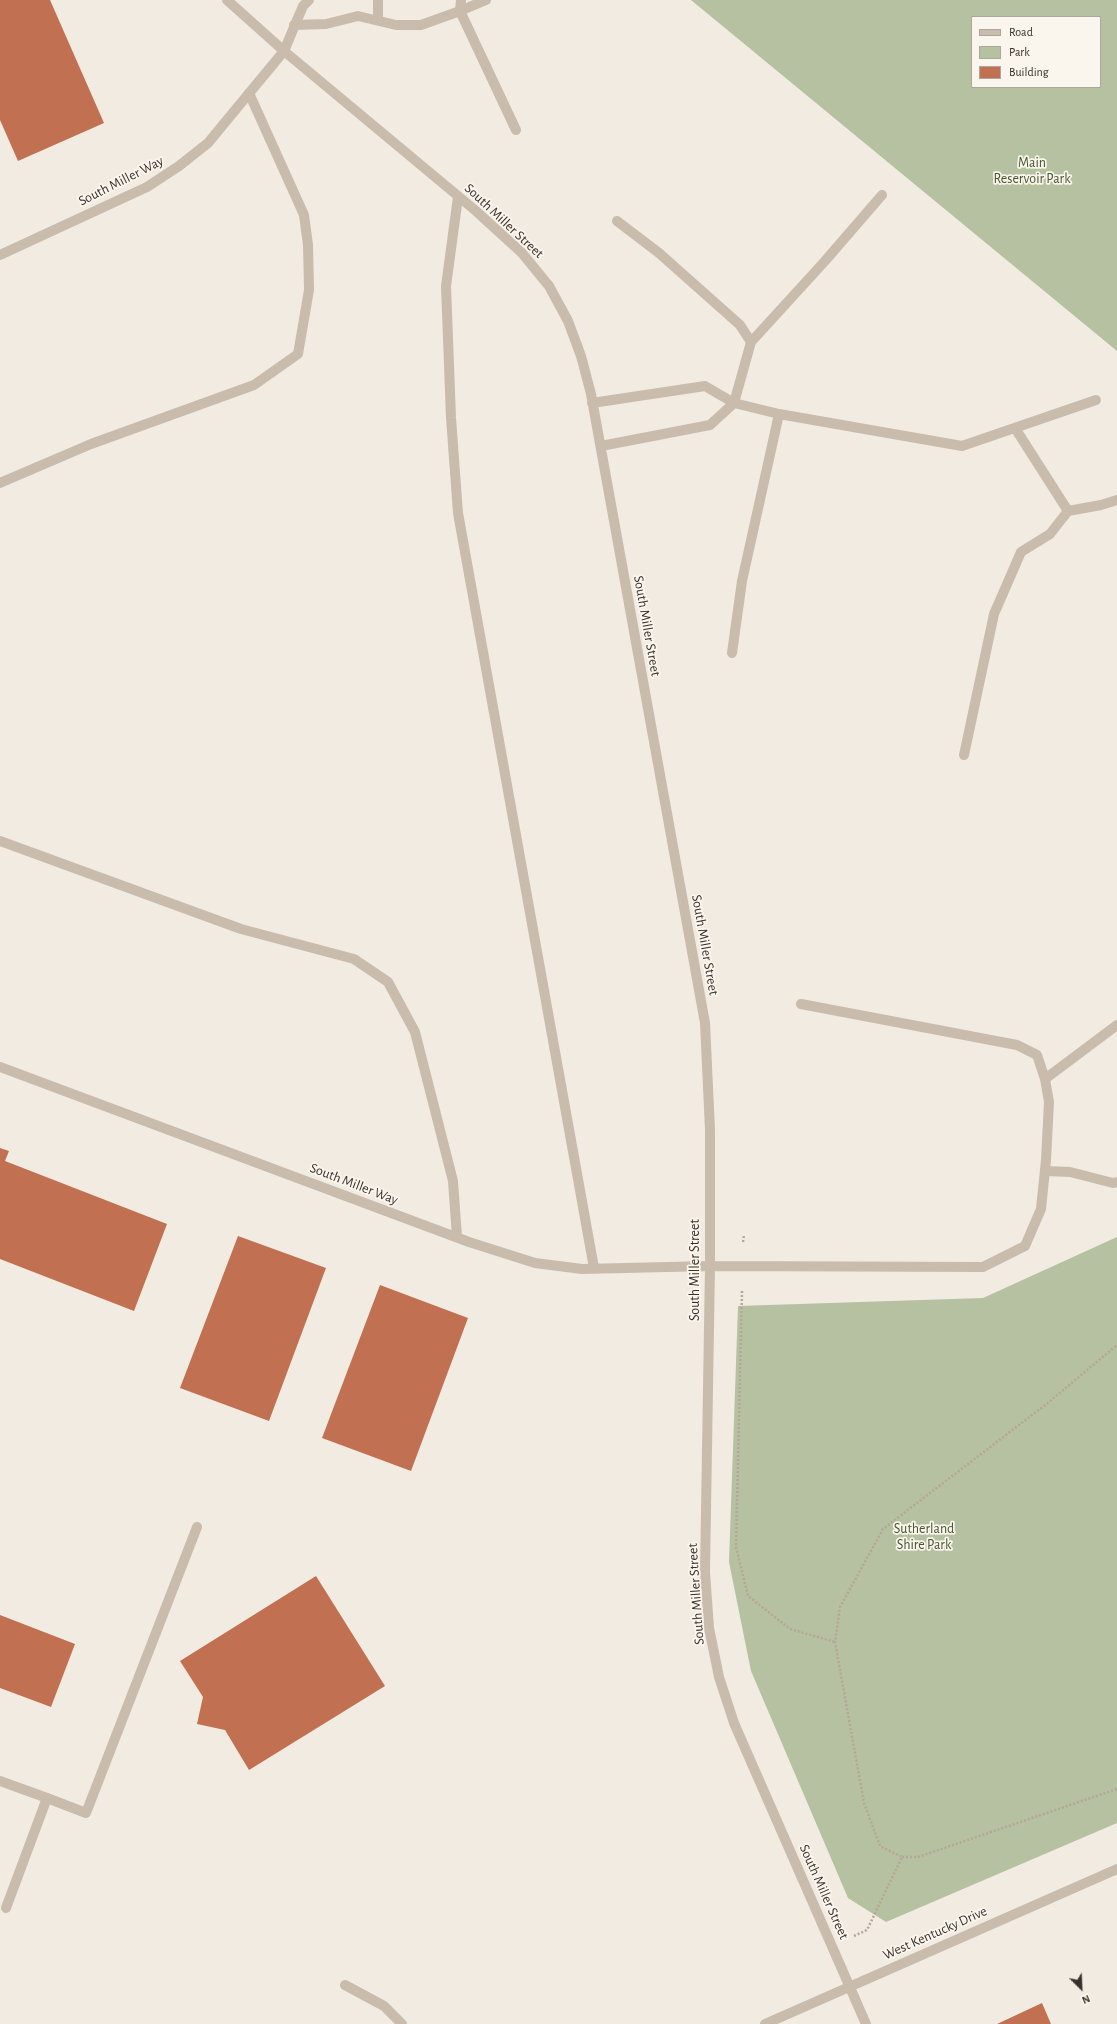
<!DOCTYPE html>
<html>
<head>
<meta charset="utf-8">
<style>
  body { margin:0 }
  #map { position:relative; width:1117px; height:2024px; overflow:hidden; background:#f2ebe1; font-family:"Alegreya Sans",sans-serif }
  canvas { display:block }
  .legend { position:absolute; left:971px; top:16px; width:130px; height:72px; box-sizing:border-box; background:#faf5ed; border:1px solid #ada69f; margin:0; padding:5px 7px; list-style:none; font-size:12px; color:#39302b }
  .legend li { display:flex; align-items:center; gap:8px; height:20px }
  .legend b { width:20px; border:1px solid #ada69f }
  .north { position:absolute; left:1061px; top:1968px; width:40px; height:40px; -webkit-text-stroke:3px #faf5ed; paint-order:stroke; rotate:156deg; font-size:11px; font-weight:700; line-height:16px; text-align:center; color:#39302b }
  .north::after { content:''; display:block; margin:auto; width:14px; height:18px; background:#39302b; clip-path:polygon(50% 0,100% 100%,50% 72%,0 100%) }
</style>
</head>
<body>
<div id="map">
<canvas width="1117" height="2024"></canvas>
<ul class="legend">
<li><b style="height:5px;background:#cabcad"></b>Road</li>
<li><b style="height:11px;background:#b5c1a1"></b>Park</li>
<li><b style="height:11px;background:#c17151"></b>Building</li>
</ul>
<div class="north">N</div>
</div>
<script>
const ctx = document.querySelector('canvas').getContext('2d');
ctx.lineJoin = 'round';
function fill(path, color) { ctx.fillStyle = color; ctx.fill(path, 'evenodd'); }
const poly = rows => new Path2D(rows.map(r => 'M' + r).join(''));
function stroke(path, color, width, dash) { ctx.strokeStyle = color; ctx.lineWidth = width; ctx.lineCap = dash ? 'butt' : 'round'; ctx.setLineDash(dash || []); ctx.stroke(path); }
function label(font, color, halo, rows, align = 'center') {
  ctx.font = font + ' "Alegreya Sans",sans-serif'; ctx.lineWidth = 3.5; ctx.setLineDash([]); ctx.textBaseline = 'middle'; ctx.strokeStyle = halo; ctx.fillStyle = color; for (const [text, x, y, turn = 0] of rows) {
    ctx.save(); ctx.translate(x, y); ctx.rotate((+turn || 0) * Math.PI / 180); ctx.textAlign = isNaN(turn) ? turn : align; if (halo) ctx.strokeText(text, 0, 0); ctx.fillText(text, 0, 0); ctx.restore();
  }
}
fill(poly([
  [691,0,1117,0,1117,351],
  [972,17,1100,17,1100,87,972,87],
  [1117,1237,1117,1823,886,1922,848,1898,751,1671,729,1562,738,1306,983,1298]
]), '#b5c1a1');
fill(poly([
  [0,0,50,0,104,123,18,161,0,120],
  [0,1148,9,1151,5,1161,167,1224,134,1311,0,1259],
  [238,1236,326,1268,269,1421,180,1388],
  [380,1285,468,1318,411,1471,322,1438],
  [316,1576,385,1686,249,1770,225,1730,197,1724,203,1697,180,1661],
  [0,1615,75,1644,51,1707,0,1688],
  [1042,2003,1051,2024,997,2024]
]), '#c17151');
stroke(poly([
  [743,1242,744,1235],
  [742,1291,736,1547,748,1596,790,1629,835,1642],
  [902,1857,918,1857,1117,1789],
  [854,1936,867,1930,902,1857,880,1846,864,1803,835,1642,840,1607,883,1529,1049,1402,1117,1345]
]), '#b6a697', 2.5, [2, 2]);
stroke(poly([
  [378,20,378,0],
  [458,197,446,286,451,418,458,513,594,1268],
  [6,1908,47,1798,86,1813,197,1527]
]), '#cabcad', 10);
stroke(poly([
  [227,0,284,51,476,211,522,253,549,286,568,321,581,356,591,394,705,1023,710,1130,710,1266,705,1572,709,1628,719,1677,734,1723,866,2024],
  [461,0,460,11,486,0],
  [294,25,326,24,358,16,396,25,421,25,460,11,516,130],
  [0,255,147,187,179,166,208,143,284,51,303,6,309,0],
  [751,342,825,261,882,195],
  [592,403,705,386,734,403,779,414,962,446,1096,400],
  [601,446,710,425,734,403,751,342,740,325,659,253,617,221],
  [0,483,91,444,254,385,298,354,309,290,308,245,304,215,249,93],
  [1068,511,1101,505,1117,500],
  [732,653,742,581,779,414],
  [964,755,994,614,1021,552,1050,534,1068,511,1015,428],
  [0,841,241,929,354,959,388,982,415,1032,453,1181,457,1237],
  [0,1067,469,1242,535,1263,582,1269,710,1266,983,1267,1025,1246,1041,1209,1046,1160,1049,1102,1045,1079,1037,1055,1017,1045,801,1004],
  [1045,1079,1117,1025],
  [1045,1171,1070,1172,1113,1183,1117,1182],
  [0,1781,47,1798],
  [345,1985,384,2006,402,2024]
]), '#cabcad', 10);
stroke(poly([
  [765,2024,1117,1869]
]), '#cabcad', 10);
label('14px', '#465630', '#faf5ed', [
  ["Main",1032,163],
  ["Reservoir Park",1032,179],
  ["Sutherland",924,1529],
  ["Shire Park",924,1545]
]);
label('14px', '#39302b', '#faf5ed', [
  ["South Miller Way",121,181,-27],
  ["South Miller Street",504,221,43],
  ["South Miller Street",647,626,80],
  ["South Miller Street",705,945,80],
  ["South Miller Way",354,1184,21],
  ["South Miller Street",695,1270,-90],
  ["South Miller Street",696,1594,-94],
  ["South Miller Street",824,1892,66],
  ["West Kentucky Drive",935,1933,-24]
]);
</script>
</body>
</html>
